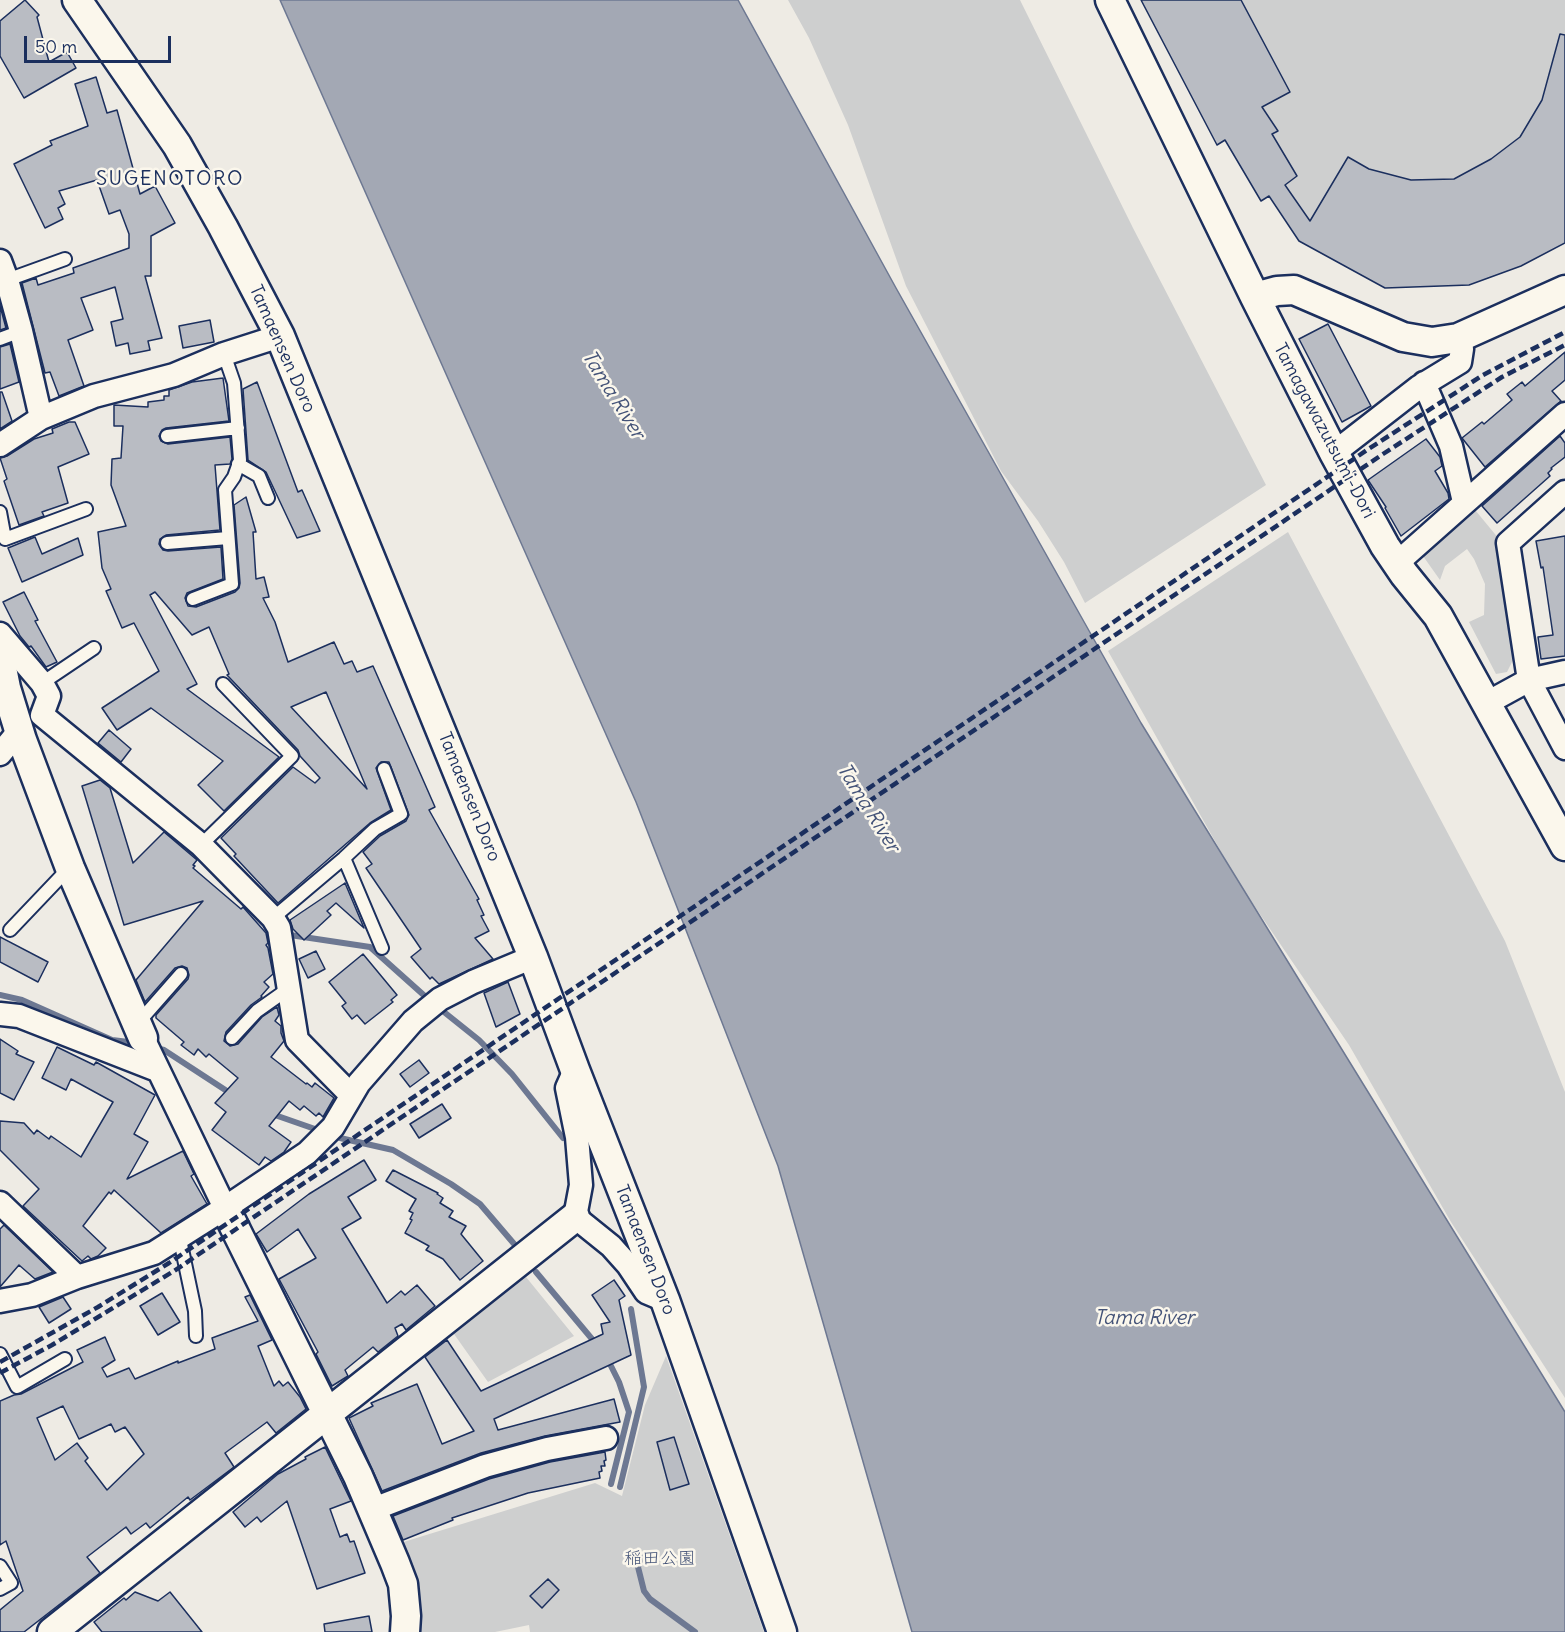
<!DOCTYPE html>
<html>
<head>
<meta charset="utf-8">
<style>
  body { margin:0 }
  #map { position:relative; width:1565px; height:1632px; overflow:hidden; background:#eeebe4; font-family:Delius,sans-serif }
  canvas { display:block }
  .scale { position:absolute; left:24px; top:36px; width:147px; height:27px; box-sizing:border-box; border:3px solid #1b2f5e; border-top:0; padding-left:8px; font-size:18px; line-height:21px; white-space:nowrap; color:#1b2f5e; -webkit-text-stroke:4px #fbf7ec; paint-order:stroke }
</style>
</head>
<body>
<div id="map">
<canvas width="1565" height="1632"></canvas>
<div class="scale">50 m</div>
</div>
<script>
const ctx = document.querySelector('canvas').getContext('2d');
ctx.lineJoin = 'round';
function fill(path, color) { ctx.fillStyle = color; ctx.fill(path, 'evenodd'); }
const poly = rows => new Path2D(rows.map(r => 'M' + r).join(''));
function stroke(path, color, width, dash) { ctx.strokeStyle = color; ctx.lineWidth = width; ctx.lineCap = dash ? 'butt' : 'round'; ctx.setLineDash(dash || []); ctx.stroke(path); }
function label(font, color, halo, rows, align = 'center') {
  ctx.font = font + ' Delius,"Klee One",sans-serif'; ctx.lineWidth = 5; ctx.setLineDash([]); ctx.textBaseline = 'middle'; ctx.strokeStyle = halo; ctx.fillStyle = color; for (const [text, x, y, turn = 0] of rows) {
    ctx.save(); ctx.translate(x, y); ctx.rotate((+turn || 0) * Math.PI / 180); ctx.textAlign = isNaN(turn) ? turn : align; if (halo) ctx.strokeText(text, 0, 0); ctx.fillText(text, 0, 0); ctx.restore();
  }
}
fill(poly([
  [788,0,1020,0,1133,228,1266,485,1085,603,1064,562,1038,521,1001,471,906,286,848,125,809,38],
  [1141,0,1565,0,1565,243,1521,266,1469,285,1385,288,1298,241,1269,196,1226,141,1217,145],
  [1471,505,1499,539,1517,652,1507,672,1496,674,1469,622,1484,615,1485,584,1474,559,1467,549,1445,566,1440,580,1423,556],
  [1288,532,1505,941,1565,1092,1565,1398,1451,1222,1349,1045,1238,882,1108,651],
  [526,1277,574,1336,488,1382,454,1334],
  [666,1356,764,1632,530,1632,529,1625,495,1632,414,1632,397,1544,595,1483,622,1496,645,1405]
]), '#cecfcf');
const water = poly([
  [280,0,738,0,896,288,1141,723,1565,1412,1565,1632,912,1632,778,1166,636,802,280,0]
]);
fill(water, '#a3a8b4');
stroke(water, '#6d7892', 1.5);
stroke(poly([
  [290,935,370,947,427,998],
  [0,995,22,1000,112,1040,137,1043],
  [444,1012,479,1040,512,1074,563,1138],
  [156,1048,164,1050,233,1095],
  [272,1114,315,1129],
  [340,1138,393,1150,451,1184,480,1204,515,1245],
  [536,1272,597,1345],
  [607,1358,619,1382,629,1412,611,1484],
  [620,1487,644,1387,631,1309],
  [641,1557,638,1567,644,1591,650,1599,695,1632]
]), '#6d7892', 6);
const building = poly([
  [25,0,39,15,37,17,49,62,67,52,76,68,24,98,0,56,0,21,25,0],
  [1141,0,1241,0,1290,92,1262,107,1278,131,1272,134,1297,176,1285,185,1310,221,1348,157,1369,169,1411,180,1454,179,1491,159,1520,137,1542,100,1560,34,1565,35,1565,243,1521,266,1469,285,1385,288,1299,241,1269,196,1261,201,1225,140,1217,145,1141,0],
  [96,77,107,113,117,110,140,194,155,186,175,223,151,236,151,276,145,276,162,338,148,341,150,350,130,354,128,343,116,346,111,322,123,319,115,287,81,298,93,330,68,340,84,386,59,396,50,372,45,373,22,283,36,278,38,285,74,273,73,268,129,248,129,234,120,210,109,214,97,180,59,191,65,204,58,208,63,219,45,228,14,164,52,145,50,141,88,126,75,84,96,77],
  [0,306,6,328,0,330,0,306],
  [210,320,214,342,183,348,179,326,210,320],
  [1328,324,1371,406,1342,422,1299,339,1328,324],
  [10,344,19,382,0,389,0,347,10,344],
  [1565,352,1565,380,1552,391,1561,401,1485,467,1462,438,1482,422,1484,424,1512,400,1507,394,1522,382,1525,386,1565,352],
  [223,378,229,421,166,428,162,430,159,436,161,441,168,444,230,437,232,459,230,464,215,465,220,530,166,535,160,539,159,544,163,550,168,551,221,547,223,579,187,593,185,598,188,606,196,607,235,592,239,588,240,583,234,505,246,497,256,532,253,532,256,579,264,577,269,597,263,598,275,622,288,662,334,642,344,664,352,661,357,672,373,666,435,807,429,810,479,899,477,900,484,915,481,916,489,931,475,938,493,959,439,984,432,977,430,979,411,957,421,949,366,868,372,864,363,852,380,836,406,821,409,815,389,762,381,762,376,768,391,810,370,823,278,903,234,856,236,854,221,838,293,767,315,783,320,778,300,756,298,750,227,675,229,674,209,627,192,635,155,592,150,595,197,684,187,689,279,757,224,811,198,785,223,761,151,708,117,730,102,708,159,671,134,623,122,628,106,591,111,589,102,568,98,532,126,526,111,485,112,459,121,458,123,426,114,426,114,405,148,407,148,402,164,400,164,396,169,396,169,390,192,382,223,378],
  [326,692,367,789,291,707,326,692],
  [257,382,298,492,302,490,320,531,297,538,266,472,248,460,243,389,257,382],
  [0,392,2,392,12,421,0,429,0,392],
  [69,422,75,422,89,454,58,467,68,503,42,512,44,516,19,525,4,481,7,479,0,458,7,456,34,439,53,433,52,429,69,422],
  [1560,436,1565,443,1565,457,1551,468,1552,469,1548,473,1550,476,1497,523,1482,506,1560,436],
  [1426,439,1440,457,1442,466,1435,471,1448,493,1449,499,1401,536,1385,508,1386,507,1368,480,1426,439],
  [1565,536,1565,656,1541,659,1538,637,1553,635,1543,567,1541,568,1536,541,1565,536],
  [35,537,42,554,78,538,83,555,22,582,8,548,35,537],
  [24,592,38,620,35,621,57,662,46,667,31,646,29,647,20,636,3,602,24,592],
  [109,730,131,749,121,762,98,743,109,730],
  [100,780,110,788,133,863,164,832,197,860,193,865,195,866,193,868,241,909,243,907,266,933,268,943,266,945,268,948,273,974,264,982,269,987,261,996,262,997,251,1005,226,1032,224,1041,230,1046,238,1044,262,1017,277,1007,279,1015,275,1021,281,1026,281,1033,284,1041,271,1057,306,1084,307,1083,312,1087,315,1083,334,1098,323,1117,319,1113,316,1116,304,1106,300,1110,289,1101,269,1126,291,1142,284,1152,271,1161,265,1157,259,1165,212,1130,226,1112,215,1103,238,1078,209,1054,206,1057,198,1049,194,1055,181,1045,184,1042,156,1018,156,1015,188,979,189,975,187,968,182,966,175,968,145,1002,136,980,203,901,124,925,82,786,100,780],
  [345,883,364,928,336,903,327,911,331,915,304,940,293,929,290,920,345,883],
  [0,937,48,962,38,982,0,962,0,937],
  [316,951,325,969,308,978,299,959,316,951],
  [363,954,397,995,391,1000,393,1002,365,1024,357,1015,352,1019,342,1006,346,1003,329,982,363,954],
  [508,982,520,1014,496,1027,484,993,508,982],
  [0,1039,18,1051,16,1054,34,1062,14,1100,0,1093,0,1039],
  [57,1047,94,1065,96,1062,155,1095,134,1134,148,1142,127,1179,183,1151,194,1174,191,1176,207,1204,161,1233,114,1190,111,1194,109,1192,83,1226,106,1248,98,1256,91,1259,88,1256,82,1261,23,1206,39,1189,0,1150,0,1121,24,1123,34,1134,37,1130,49,1139,51,1136,81,1157,113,1102,71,1079,66,1090,42,1078,57,1047],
  [419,1060,429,1073,410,1087,400,1074,419,1060],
  [442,1104,451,1118,419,1138,410,1124,442,1104],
  [364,1160,376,1180,348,1197,361,1218,342,1229,387,1303,401,1291,405,1295,417,1285,435,1306,406,1330,402,1324,395,1328,398,1336,378,1352,373,1347,345,1370,348,1376,332,1386,316,1354,318,1352,279,1279,316,1258,298,1229,267,1252,256,1234,309,1194,364,1160],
  [393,1170,438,1193,437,1194,443,1198,440,1203,453,1211,449,1217,466,1226,461,1234,483,1261,460,1280,443,1259,426,1250,429,1246,405,1233,412,1220,410,1219,413,1213,409,1211,416,1199,386,1181,393,1170],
  [4,1225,53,1272,35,1279,19,1265,0,1287,0,1229,4,1225],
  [614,1280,625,1296,619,1300,631,1355,494,1419,498,1430,614,1399,620,1422,545,1436,481,1453,382,1491,349,1418,373,1406,371,1403,417,1384,442,1444,474,1431,425,1357,447,1340,481,1391,603,1334,601,1324,610,1322,592,1295,614,1280],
  [162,1293,180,1322,158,1335,140,1306,162,1293],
  [250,1295,272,1340,258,1346,274,1386,279,1381,283,1386,288,1382,300,1397,306,1409,276,1433,267,1422,225,1453,234,1467,190,1500,188,1497,150,1528,146,1523,131,1534,126,1527,87,1557,100,1573,24,1632,0,1632,0,1610,23,1591,6,1541,0,1545,0,1401,14,1395,21,1394,83,1362,77,1350,105,1337,115,1360,102,1368,107,1377,129,1368,135,1379,178,1361,178,1363,215,1349,212,1338,258,1321,245,1297,250,1295],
  [63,1406,79,1439,111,1424,115,1432,125,1427,144,1454,107,1490,85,1461,88,1458,77,1443,55,1460,37,1418,63,1406],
  [63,1297,71,1309,49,1323,39,1307,63,1297],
  [674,1437,689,1484,670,1490,657,1442,674,1437],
  [325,1447,351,1501,330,1509,340,1537,347,1534,350,1542,354,1541,365,1573,317,1589,287,1501,261,1522,257,1517,245,1527,233,1512,278,1474,306,1459,305,1457,325,1447],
  [605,1452,606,1460,604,1461,605,1466,601,1466,602,1471,599,1472,600,1478,528,1493,452,1518,453,1520,403,1540,393,1516,489,1479,550,1462,605,1452],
  [548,1579,559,1590,542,1608,530,1596,548,1579],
  [135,1592,158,1601,170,1592,202,1632,102,1632,94,1622,124,1598,126,1600,135,1592],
  [369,1616,372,1632,325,1632,324,1624,369,1616]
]);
fill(building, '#b9bcc3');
stroke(building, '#1b2f5e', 1.5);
const service = poly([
  [7,280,65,259],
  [0,339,21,331],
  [167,436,238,428],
  [238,464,259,476,268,498],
  [0,512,5,539,86,509],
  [167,543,228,538],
  [193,599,232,584,225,490,234,477,240,460,234,383,224,354],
  [42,683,94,648],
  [201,845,292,756,223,684],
  [344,858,382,948],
  [273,918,344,858,375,829,401,814,384,769],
  [10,930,69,868],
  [138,1023,181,974],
  [232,1038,257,1011,288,989],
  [179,1235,195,1311,196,1336],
  [0,1354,17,1387,65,1359],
  [0,1566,11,1583,0,1589]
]);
const minor = poly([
  [0,261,7,280,21,331,41,418],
  [1424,383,1451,446,1464,502],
  [0,445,41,418,94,396,174,375,224,354,280,336],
  [1334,453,1419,387,1460,362,1462,349,1458,338],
  [1565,492,1508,543,1529,680,1565,748],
  [1397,563,1565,414],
  [0,634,42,683,49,696,42,715,201,845,273,918,279,928,297,1040,348,1092,350,1097],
  [1487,703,1529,680,1565,672],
  [0,754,19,731],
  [0,1014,19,1016,157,1070],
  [143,1038,225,1208],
  [575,1070,567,1088,577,1137,581,1185,575,1217,611,1246,628,1265,646,1292,665,1300],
  [0,1203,77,1277],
  [0,1301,32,1295,77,1277,154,1253,225,1208,307,1153,333,1127,359,1083,413,1021,440,999,473,982,533,957],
  [371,1510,485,1466,547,1449,606,1438]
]);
const tertiary = poly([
  [77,0,177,145,223,227,280,336,533,957,575,1070,665,1300,782,1632],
  [1110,0,1255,297,1334,453,1385,546,1404,574,1438,616,1565,846],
  [1255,297,1277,291,1294,290,1403,337,1432,342,1458,338,1565,290],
  [0,658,6,688,22,740,70,868,143,1038],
  [225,1208,358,1476,395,1563,403,1584,406,1616,405,1632],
  [52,1632,575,1217]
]);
stroke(service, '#1b2f5e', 16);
stroke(minor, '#1b2f5e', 27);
stroke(tertiary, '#1b2f5e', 33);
stroke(service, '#fbf7ec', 12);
stroke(minor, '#fbf7ec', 22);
stroke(tertiary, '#fbf7ec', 28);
stroke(poly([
  [0,1362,98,1307,169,1263,1367,450,1483,375,1565,332],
  [0,1373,52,1345,174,1271,1383,454,1502,377,1565,345]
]), '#1b2f5e', 4.5, [9, 4.5]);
label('18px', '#1b2f5e', '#fbf7ec', [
  ["Tamaensen Doro",282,349,66],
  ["Tamagawazutsumi-Dori",1324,431,62],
  ["Tamaensen Doro",469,797,68],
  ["Tamaensen Doro",645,1250,69]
]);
label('18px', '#48577a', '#fbf7ec', [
  ["稲田公園",660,1559]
]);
ctx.letterSpacing = '1.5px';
label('20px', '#1b2f5e', '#fbf7ec', [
  ["SUGENOTORO",170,179]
]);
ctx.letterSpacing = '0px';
label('italic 20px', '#445378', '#fbf7ec', [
  ["Tama River",613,395,58],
  ["Tama River",868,808,58],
  ["Tama River",1144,1318]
]);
</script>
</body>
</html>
